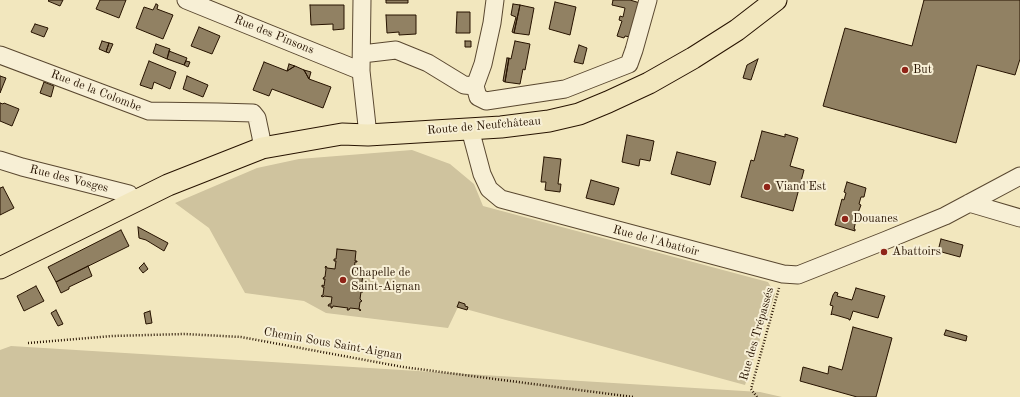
<!DOCTYPE html>
<html>
<head>
<meta charset="utf-8">
<style>
  body { margin:0 }
  canvas { display:block; background:#f2e7be }
</style>
</head>
<body>
<canvas width="1020" height="397"></canvas>
<script>
const ctx = document.querySelector('canvas').getContext('2d');
ctx.lineJoin = 'round';
function fill(path, color) { ctx.fillStyle = color; ctx.fill(path, 'evenodd'); }
const poly = rows => new Path2D(rows.map(r => 'M' + r).join(''));
function stroke(path, color, width, dash) { ctx.strokeStyle = color; ctx.lineWidth = width; ctx.lineCap = dash ? 'butt' : 'round'; ctx.setLineDash(dash || []); ctx.stroke(path); }
function label(font, color, halo, rows, align = 'center') {
  ctx.font = font + ' "Old Standard TT",serif'; ctx.lineWidth = 4; ctx.setLineDash([]); ctx.textBaseline = 'middle'; ctx.strokeStyle = halo; ctx.fillStyle = color; for (const [text, x, y, turn = 0] of rows) {
    ctx.save(); ctx.translate(x, y); ctx.rotate((+turn || 0) * Math.PI / 180); ctx.textAlign = isNaN(turn) ? turn : align; if (halo) ctx.strokeText(text, 0, 0); ctx.fillText(text, 0, 0); ctx.restore();
  }
}
fill(poly([
  [412,150,450,164,474,184,483,206,768,282,775,294,745,385,458,307,448,328,326,313,304,301,245,293,209,228,175,203,257,168,299,159],
  [11,346,760,392,782,397,0,397,0,350]
]), '#cfc39e');
const building = poly([
  [49,0,63,0,60,6,48,1,49,0],
  [100,0,126,0,119,18,96,9,100,0],
  [386,0,408,0,408,3,386,3,386,0],
  [613,0,630,0,640,3,630,37,625,36,624,38,617,36,622,21,619,20,620,16,623,17,625,8,612,5,613,0],
  [924,0,1020,0,1020,59,1015,75,977,65,956,143,823,106,845,28,912,46,924,0],
  [555,2,576,7,570,35,549,29,555,2],
  [156,4,158,5,157,9,173,15,163,39,136,28,144,7,153,10,156,4],
  [513,4,520,5,514,33,512,32,516,17,511,15,513,4],
  [310,5,344,5,344,29,333,30,333,24,311,25,310,5],
  [520,5,534,8,529,35,514,33,520,5],
  [457,12,470,12,470,33,456,33,457,12],
  [386,15,416,15,416,34,399,35,399,32,387,33,386,15],
  [35,24,48,28,44,37,31,32,35,24],
  [199,27,220,36,212,54,191,46,199,27],
  [102,41,109,43,106,52,99,49,102,41],
  [465,41,471,41,471,47,465,47,465,41],
  [515,41,530,44,525,70,523,69,520,84,505,82,509,58,511,59,515,41],
  [109,43,113,44,109,53,106,52,109,43],
  [156,44,170,49,167,59,153,53,156,44],
  [579,45,587,48,583,64,574,62,579,45],
  [169,51,187,58,184,65,167,59,169,51],
  [507,58,509,58,505,82,503,81,507,58],
  [758,59,751,80,743,78,747,65,758,59],
  [149,61,176,72,170,89,154,82,152,89,140,85,149,61],
  [186,61,190,62,188,67,184,65,186,61],
  [264,62,287,71,295,66,304,70,309,79,331,87,323,108,272,89,269,96,253,90,264,62],
  [289,64,295,66,287,71,289,64],
  [304,70,311,72,309,79,304,70],
  [0,76,6,78,0,93,0,76],
  [187,76,208,85,203,97,183,89,187,76],
  [44,82,54,86,51,97,40,93,44,82],
  [0,103,3,104,4,103,19,109,12,126,0,121,0,103],
  [762,131,785,137,785,134,798,138,790,166,804,170,793,211,741,197,751,160,754,161,762,131],
  [627,135,654,141,650,161,640,159,639,166,622,162,627,135],
  [677,152,716,162,710,185,671,174,677,152],
  [544,157,561,159,558,184,561,184,560,192,545,190,546,182,541,182,544,157],
  [591,180,619,188,614,205,586,198,591,180],
  [847,182,866,188,864,197,861,197,859,204,861,205,858,213,863,215,860,222,856,220,854,229,855,229,855,231,835,225,842,199,844,200,846,193,844,192,847,182],
  [3,187,14,208,0,215,0,188,3,187],
  [138,227,168,243,164,251,146,240,139,238,138,227],
  [121,230,129,246,56,282,48,267,121,230],
  [941,239,963,245,960,257,938,251,941,239],
  [337,249,356,251,355,261,357,261,357,262,355,262,354,271,356,271,358,269,360,269,362,272,365,270,366,271,363,274,362,282,365,285,363,286,362,284,361,290,363,290,363,292,361,292,360,299,362,301,360,302,359,309,361,310,360,311,359,309,350,308,349,310,347,310,348,308,333,306,332,308,331,308,331,306,328,306,329,304,331,304,332,297,324,296,323,297,321,296,323,295,324,287,322,287,322,285,324,286,325,279,323,279,324,277,325,277,326,269,325,267,326,266,327,268,335,269,336,261,334,261,334,259,336,259,337,249],
  [144,263,148,269,143,273,139,268,144,263],
  [88,266,92,276,69,287,69,289,61,293,56,282,88,266],
  [36,286,44,301,24,311,17,296,36,286],
  [856,288,885,296,878,318,853,311,850,320,849,320,849,319,832,314,831,315,833,306,830,305,833,295,835,292,838,293,837,296,852,300,856,288],
  [459,302,465,304,465,306,468,307,467,310,457,307,459,302],
  [56,310,63,324,58,326,51,313,56,310],
  [150,311,152,323,146,324,144,313,150,311],
  [853,327,892,338,876,397,857,397,800,381,803,367,828,374,829,366,842,370,853,327],
  [946,330,967,336,966,341,944,335,946,330]
]);
fill(building, '#918163');
stroke(building, '#271300', 1);
const minor = poly([
  [186,0,361,71],
  [362,0,361,71,368,135],
  [362,54,396,50,428,63,464,85,475,86,483,64,492,23,495,0],
  [0,55,149,111,218,112,253,113,257,118,261,137,262,148],
  [475,86,478,97,486,101,565,89,629,64,634,50,648,0],
  [470,129,482,174,489,189,501,199,783,274,798,275,884,241,945,216,1020,176],
  [0,160,22,167,129,194,134,202],
  [969,203,1020,218]
]);
const major = poly([
  [0,268,168,185,262,148,342,134,368,135,501,127,549,121,579,114,608,102,649,83,693,58,737,30,776,0]
]);
stroke(minor, '#5a4830', 19);
stroke(major, '#271300', 23);
stroke(poly([
  [28,343,113,336,185,334,241,337,403,367,633,397],
  [757,397,751,389,779,288]
]), '#271300', 2.5, [1, 2]);
stroke(minor, '#f7efd5', 17);
stroke(major, '#f2e7be', 21);
for (const [x, y, r, color] of [
  [905,70,4,"#8f2418"],
  [767,187,4,"#8f2418"],
  [845,219,4,"#8f2418"],
  [884,252,4,"#8f2418"],
  [343,280,4,"#8f2418"]
]) { const dot = new Path2D(); dot.arc(x, y, r, 0, 2 * Math.PI); ctx.fillStyle = color; ctx.fill(dot); stroke(dot, '#f7efd5', 1.5); }
label('12px', '#271300', '#f7efd5', [
  ["Rue des Pinsons",274,35,22],
  ["Rue de la Colombe",96,91,21],
  ["Route de Neufchâteau",484,126,-5],
  ["Rue des Vosges",69,179,14],
  ["Rue de l'Abattoir",656,241,15],
  ["Rue des Trépassés",757,334,-74],
  ["Chemin Sous Saint-Aignan",333,344,10]
]);
label('12px', '#271300', '#f7efd5', [
  ["But",913,70],
  ["Viand'Est",775,187],
  ["Douanes",853,219],
  ["Abattoirs",892,252],
  ["Chapelle de",351,273],
  ["Saint-Aignan",351,287]
], 'left');
</script>
</body>
</html>
